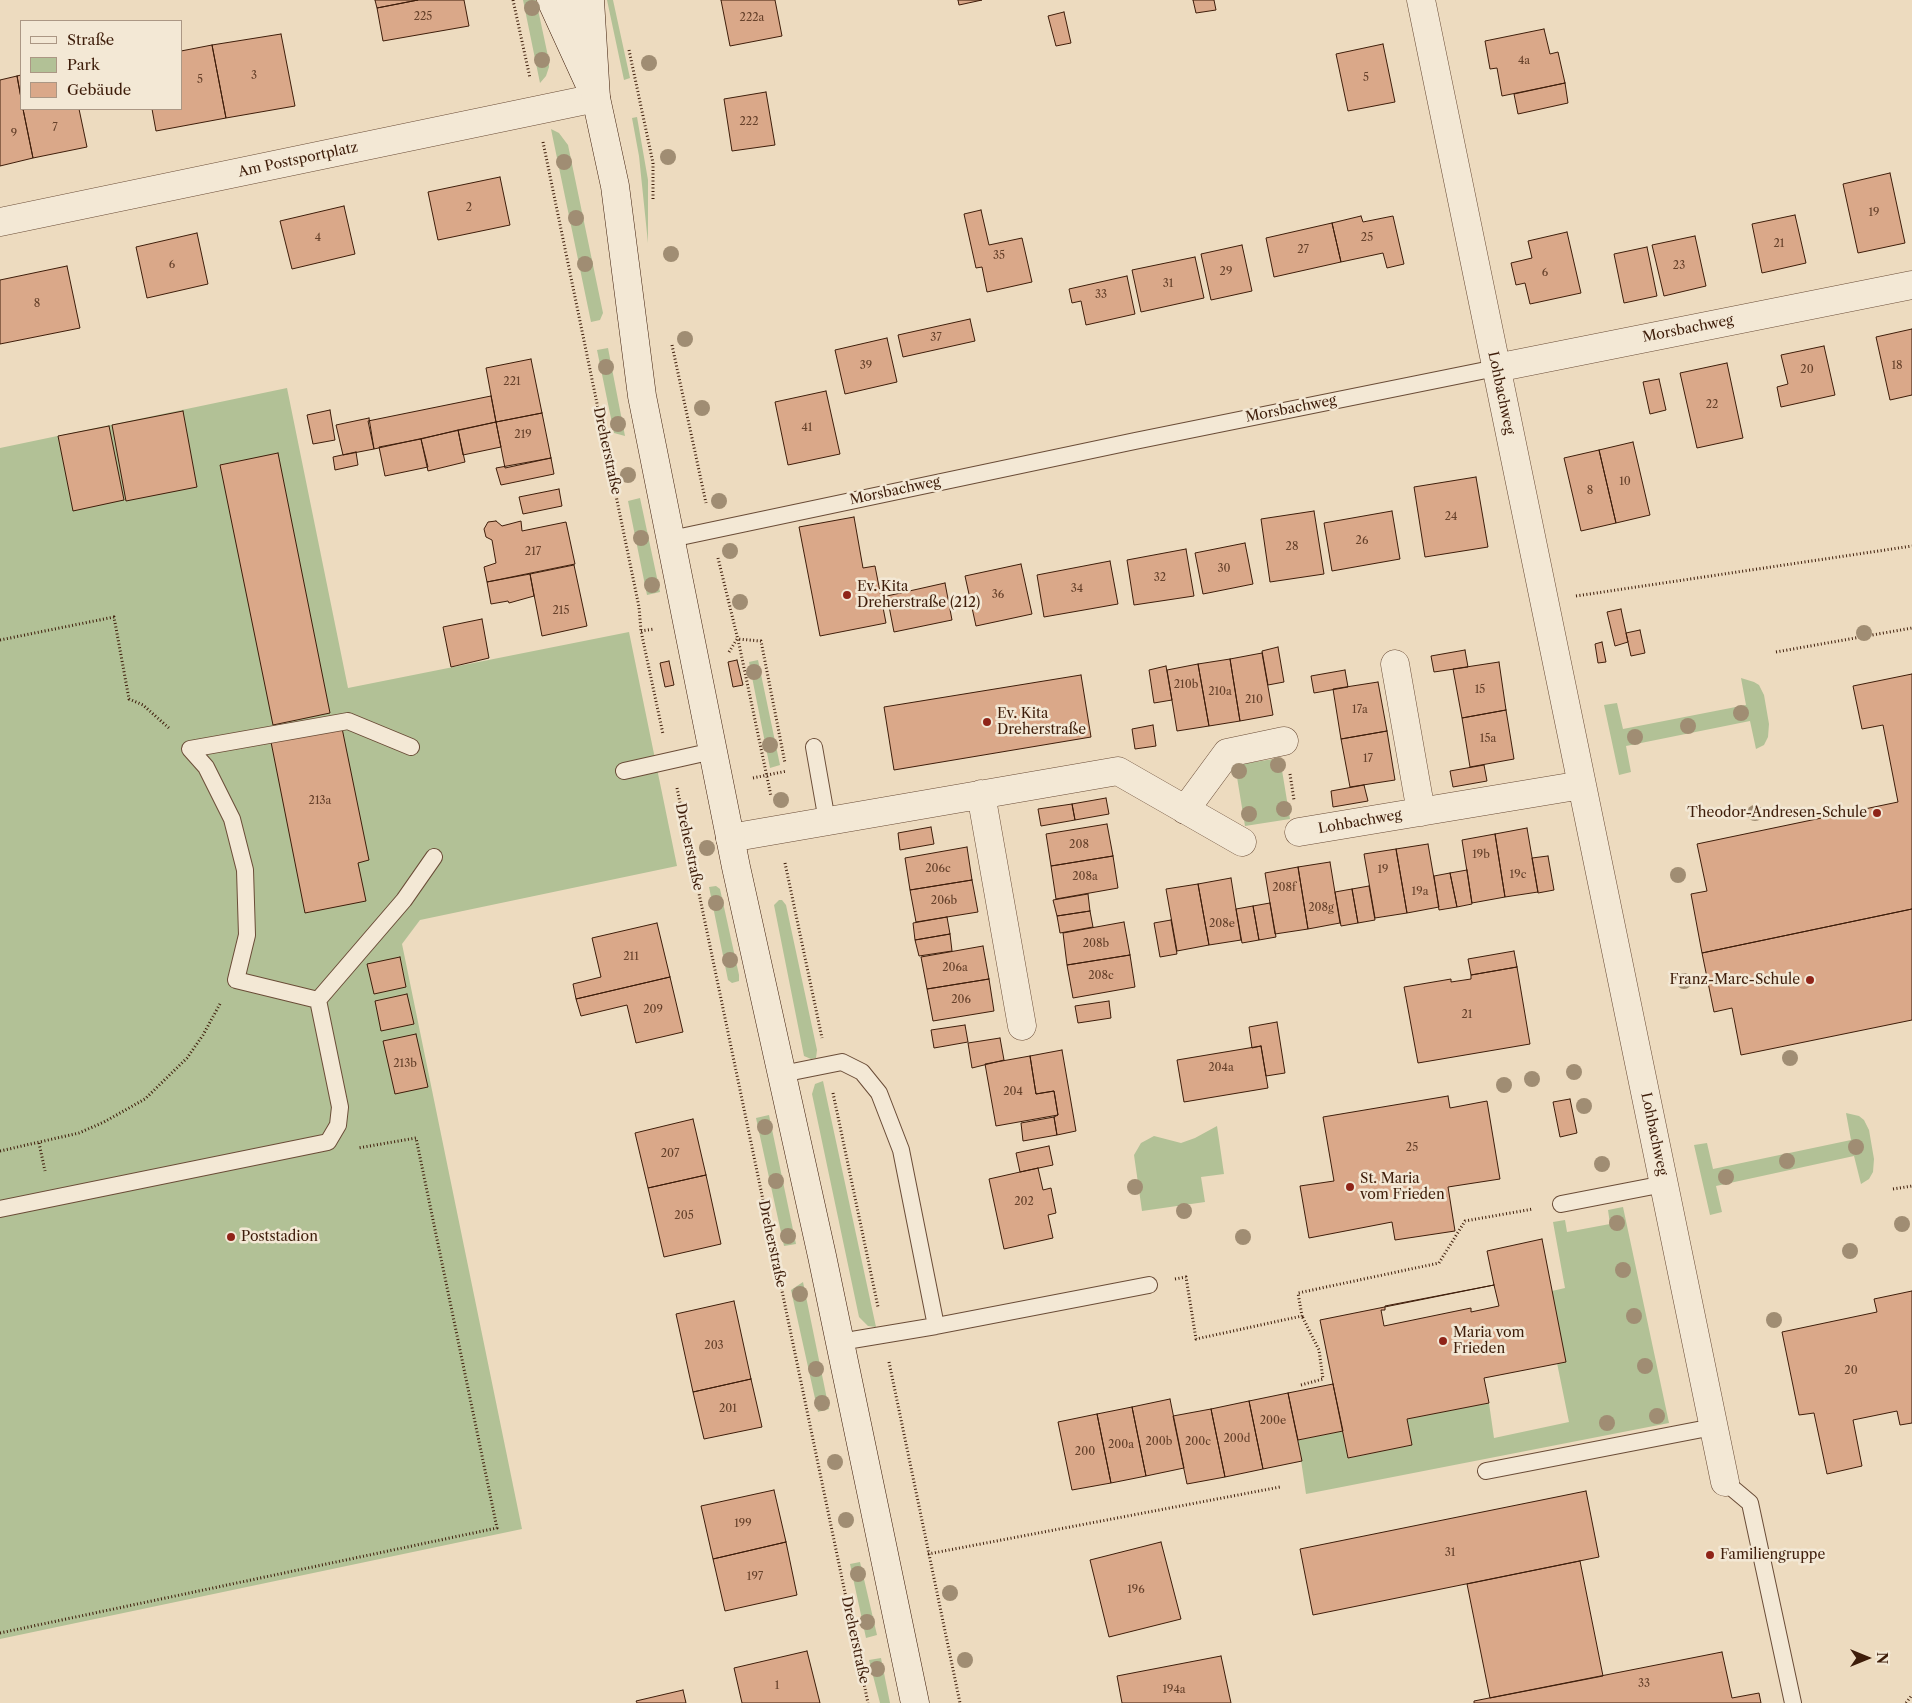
<!DOCTYPE html>
<html>
<head>
<meta charset="utf-8">
<style>
  body { margin:0 }
  #map { position:relative; width:1912px; height:1703px; overflow:hidden; background:#eddbbf; font-family:"Libre Caslon Text",serif }
  canvas { display:block }
  .legend { position:absolute; left:20px; top:20px; width:162px; height:90px; box-sizing:border-box; background:#f3e8d5; border:1px solid #ab9784; margin:0; padding:6px 9px; list-style:none; font-size:15px; color:#3e1d0a }
  .legend li { display:flex; align-items:center; gap:10px; height:25px }
  .legend b { width:25px; border:1px solid #ab9784 }
  .north { position:absolute; left:1842px; top:1633px; width:50px; height:50px; -webkit-text-stroke:4px #f3e8d5; paint-order:stroke; rotate:90deg; font-size:14px; font-weight:700; line-height:20px; text-align:center; color:#3e1d0a }
  .north::after { content:''; display:block; margin:auto; width:18px; height:22px; background:#3e1d0a; clip-path:polygon(50% 0,100% 100%,50% 72%,0 100%) }
</style>
</head>
<body>
<div id="map">
<canvas width="1912" height="1703"></canvas>
<ul class="legend">
<li><b style="height:6px;background:#f3e8d5"></b>Straße</li>
<li><b style="height:14px;background:#b2c196"></b>Park</li>
<li><b style="height:14px;background:#daa889"></b>Gebäude</li>
</ul>
<div class="north">N</div>
</div>
<script>
const ctx = document.querySelector('canvas').getContext('2d');
ctx.lineJoin = 'round';
function fill(path, color) { ctx.fillStyle = color; ctx.fill(path, 'evenodd'); }
const poly = rows => new Path2D(rows.map(r => 'M' + r).join(''));
function stroke(path, color, width, dash) { ctx.strokeStyle = color; ctx.lineWidth = width; ctx.lineCap = dash ? 'butt' : 'round'; ctx.setLineDash(dash || []); ctx.stroke(path); }
function label(font, color, halo, rows, align = 'center') {
  ctx.font = font + ' "Libre Caslon Text",serif'; ctx.lineWidth = 5; ctx.setLineDash([]); ctx.textBaseline = 'middle'; ctx.strokeStyle = halo; ctx.fillStyle = color; for (const [text, x, y, turn = 0] of rows) {
    ctx.save(); ctx.translate(x, y); ctx.rotate((+turn || 0) * Math.PI / 180); ctx.textAlign = isNaN(turn) ? turn : align; if (halo) ctx.strokeText(text, 0, 0); ctx.fillText(text, 0, 0); ctx.restore();
  }
}
fill(poly([
  [523,0,536,0,549,61,549,67,546,76,540,83],
  [607,0,613,0,630,78,624,80],
  [637,117,648,180,648,243,639,156,632,118],
  [551,129,559,133,568,145,603,313,600,320,591,322],
  [608,348,625,436,614,433,597,350],
  [287,388,348,688,629,632,677,866,420,920,402,944,522,1529,0,1639,0,448],
  [640,498,660,592,647,595,628,501],
  [758,660,780,765,770,768,749,662],
  [1741,678,1754,682,1759,685,1764,695,1769,724,1768,737,1764,745,1756,749,1750,721,1626,746,1631,772,1619,775,1604,705,1617,703,1623,729,1746,705],
  [1280,758,1290,819,1245,826,1235,765],
  [716,886,720,889,739,975,739,981,732,983,728,980,709,887],
  [779,900,782,900,786,905,817,1050,816,1058,811,1059,804,1056,774,905],
  [823,1081,876,1327,868,1326,859,1317,812,1094,815,1084],
  [1846,1113,1859,1116,1864,1120,1869,1130,1874,1159,1873,1172,1869,1179,1861,1184,1854,1156,1716,1186,1722,1212,1710,1215,1694,1145,1707,1143,1713,1169,1851,1140],
  [769,1115,796,1244,784,1246,756,1118],
  [1217,1126,1224,1174,1201,1177,1205,1202,1142,1211,1134,1155,1141,1143,1154,1136,1181,1143,1195,1138],
  [1623,1207,1669,1423,1306,1494,1298,1440,1343,1431,1349,1458,1412,1445,1407,1419,1489,1403,1494,1438,1569,1422,1557,1363,1552,1291,1565,1288,1553,1222,1565,1220,1567,1232,1610,1224,1608,1210],
  [803,1282,829,1409,818,1412,791,1290],
  [860,1562,877,1635,866,1638,850,1564],
  [881,1658,890,1703,880,1703,869,1660]
]), '#b2c196');
const building = poly([
  [375,0,418,0,377,8,375,0],
  [418,0,464,0,469,26,383,41,377,8,418,0],
  [721,0,775,0,782,36,730,46,721,0],
  [958,0,982,0,959,5,958,0],
  [1193,0,1214,0,1216,10,1196,13,1193,0],
  [1064,12,1071,43,1056,46,1048,16,1064,12],
  [1544,29,1550,54,1558,52,1565,83,1502,96,1497,68,1490,69,1485,41,1544,29],
  [281,34,295,106,226,118,212,45,281,34],
  [1383,44,1395,102,1348,111,1336,54,1383,44],
  [212,45,226,118,156,131,152,109,181,109,181,51,212,45],
  [21,75,21,98,17,76,21,75],
  [17,76,21,98,21,109,23,109,33,158,0,166,0,80,17,76],
  [1565,83,1568,103,1518,114,1514,94,1565,83],
  [766,92,775,145,732,151,724,99,766,92],
  [23,109,79,109,87,147,33,158,23,109],
  [1890,173,1905,243,1858,253,1843,184,1890,173],
  [500,177,510,225,438,240,428,192,500,177],
  [344,206,355,254,292,269,280,221,344,206],
  [981,210,989,245,1022,238,1032,282,987,292,982,267,976,268,964,214,981,210],
  [1795,215,1806,263,1762,273,1752,224,1795,215],
  [1361,216,1363,222,1393,216,1404,264,1387,268,1383,253,1341,262,1332,223,1361,216],
  [1332,223,1341,262,1274,277,1266,238,1332,223],
  [1567,232,1581,293,1530,304,1525,283,1516,285,1511,263,1532,258,1528,241,1567,232],
  [197,233,208,284,147,298,136,247,197,233],
  [1695,236,1706,286,1664,296,1652,245,1695,236],
  [1242,245,1252,291,1211,300,1201,254,1242,245],
  [1647,247,1657,296,1624,303,1614,254,1647,247],
  [1195,257,1204,298,1141,312,1132,270,1195,257],
  [67,266,80,328,0,344,0,280,67,266],
  [1127,276,1135,314,1086,325,1081,301,1072,303,1069,289,1127,276],
  [970,319,975,341,903,357,898,335,970,319],
  [1912,329,1912,395,1890,400,1876,337,1912,329],
  [887,338,897,382,845,394,835,350,887,338],
  [1824,346,1835,395,1781,407,1777,387,1788,384,1781,355,1824,346],
  [531,359,542,413,496,422,486,368,531,359],
  [1727,363,1743,438,1697,448,1680,373,1727,363],
  [1659,379,1666,410,1650,414,1643,382,1659,379],
  [826,391,840,454,788,465,775,402,826,391],
  [491,396,496,422,374,449,368,421,491,396],
  [330,410,335,440,313,444,307,415,330,410],
  [183,411,197,487,126,501,112,425,183,411],
  [542,413,551,458,505,468,496,422,542,413],
  [369,418,374,449,343,455,336,425,369,418],
  [496,422,501,447,463,455,458,430,496,422],
  [109,426,124,500,73,511,58,436,109,426],
  [458,430,465,462,428,471,421,439,458,430],
  [421,439,428,467,385,476,379,447,421,439],
  [1633,442,1650,515,1616,523,1599,450,1633,442],
  [1599,450,1616,523,1581,531,1564,458,1599,450],
  [356,452,358,465,335,470,333,457,356,452],
  [278,453,330,713,273,725,220,465,278,453],
  [551,458,554,474,501,485,496,468,551,458],
  [1476,477,1488,547,1425,557,1414,487,1476,477],
  [559,489,562,506,523,514,519,497,559,489],
  [1314,511,1324,574,1270,582,1261,519,1314,511],
  [1392,511,1400,559,1332,571,1324,523,1392,511],
  [854,517,863,568,875,566,886,623,820,636,799,527,854,517],
  [496,521,502,526,521,521,522,531,566,522,575,564,487,582,484,567,496,563,492,540,486,537,484,529,488,522,496,521],
  [1245,543,1253,584,1203,594,1195,553,1245,543],
  [1186,549,1194,596,1134,605,1127,560,1186,549],
  [1110,561,1118,604,1044,617,1037,575,1110,561],
  [1021,564,1032,614,976,626,965,576,1021,564],
  [574,565,587,626,542,636,530,574,574,565],
  [530,574,534,596,509,603,508,601,491,604,487,582,530,574],
  [945,583,952,620,894,632,887,596,945,583],
  [1621,609,1628,642,1615,646,1607,612,1621,609],
  [482,619,489,658,451,667,443,627,482,619],
  [1640,630,1645,653,1631,656,1626,633,1640,630],
  [1602,642,1606,662,1598,663,1595,644,1602,642],
  [1278,647,1284,682,1268,685,1262,651,1278,647],
  [1465,650,1468,667,1434,672,1431,656,1465,650],
  [1262,653,1273,715,1240,721,1230,659,1262,653],
  [1230,659,1240,721,1209,726,1198,664,1230,659],
  [737,660,743,685,733,687,728,662,737,660],
  [669,661,674,685,665,687,660,663,669,661],
  [1499,662,1506,710,1462,718,1453,669,1499,662],
  [1198,664,1209,726,1177,731,1167,670,1198,664],
  [1166,666,1172,700,1154,703,1149,670,1166,666],
  [1345,670,1348,687,1314,693,1311,676,1345,670],
  [1912,674,1912,909,1702,953,1691,894,1707,891,1697,844,1898,802,1883,725,1862,729,1853,686,1912,674],
  [1081,675,1091,737,894,770,884,707,1081,675],
  [1378,682,1387,731,1341,739,1333,689,1378,682],
  [1506,710,1514,759,1470,767,1462,718,1506,710],
  [1153,725,1156,746,1135,749,1132,729,1153,725],
  [342,728,369,860,358,863,366,901,305,913,271,742,342,728],
  [1387,731,1395,780,1350,787,1341,739,1387,731],
  [1484,765,1487,781,1453,787,1450,771,1484,765],
  [1364,785,1368,801,1333,807,1331,791,1364,785],
  [1106,798,1109,814,1075,820,1072,804,1106,798],
  [1072,804,1075,820,1041,826,1038,809,1072,804],
  [1107,824,1113,856,1051,866,1046,834,1107,824],
  [931,827,934,844,900,850,898,833,931,827],
  [1527,828,1538,892,1505,897,1495,834,1527,828],
  [1495,834,1505,897,1472,903,1462,840,1495,834],
  [1428,844,1439,907,1407,913,1396,849,1428,844],
  [967,847,972,880,910,890,905,858,967,847],
  [1396,849,1407,913,1375,918,1364,854,1396,849],
  [1113,856,1118,888,1056,899,1051,866,1113,856],
  [1548,856,1554,890,1538,893,1532,858,1548,856],
  [1330,862,1340,923,1308,929,1298,867,1330,862],
  [1298,867,1308,929,1275,934,1265,873,1298,867],
  [1467,870,1472,904,1457,907,1450,873,1467,870],
  [1450,873,1457,907,1439,910,1434,876,1450,873],
  [1231,878,1241,940,1209,945,1198,884,1231,878],
  [972,880,978,912,916,922,910,890,972,880],
  [1198,884,1209,945,1177,951,1166,889,1198,884],
  [1369,886,1375,920,1358,923,1352,889,1369,886],
  [1352,889,1358,923,1341,926,1335,892,1352,889],
  [1088,894,1090,911,1057,916,1053,900,1088,894],
  [1270,903,1276,937,1259,940,1253,906,1270,903],
  [1253,906,1259,940,1242,943,1236,909,1253,906],
  [1912,909,1912,1020,1741,1055,1732,1008,1714,1012,1702,953,1912,909],
  [1090,911,1093,927,1060,933,1057,916,1090,911],
  [947,917,950,934,915,940,913,923,947,917],
  [1171,920,1177,954,1160,957,1154,923,1171,920],
  [1124,922,1130,955,1067,965,1063,933,1124,922],
  [657,923,670,977,576,999,573,984,601,977,592,938,657,923],
  [950,934,952,951,919,956,915,940,950,934],
  [983,946,989,979,927,989,921,957,983,946],
  [1514,951,1517,967,1471,975,1468,959,1514,951],
  [1130,955,1135,987,1073,998,1067,965,1130,955],
  [400,957,406,987,374,994,367,964,400,957],
  [1517,967,1530,1044,1418,1063,1404,987,1451,979,1451,982,1471,979,1471,975,1517,967],
  [670,977,683,1032,636,1043,627,1005,581,1016,576,999,670,977],
  [989,979,994,1011,933,1021,927,989,989,979],
  [407,994,414,1024,381,1031,375,1001,407,994],
  [1109,1001,1111,1018,1078,1023,1075,1006,1109,1001],
  [1277,1022,1285,1073,1266,1076,1261,1046,1252,1048,1249,1027,1277,1022],
  [965,1025,968,1042,934,1048,931,1030,965,1025],
  [416,1034,428,1087,395,1094,383,1041,416,1034],
  [1000,1038,1004,1060,972,1068,968,1043,1000,1038],
  [1261,1046,1268,1088,1184,1102,1177,1060,1261,1046],
  [1062,1050,1076,1131,1057,1135,1054,1117,1058,1115,1054,1091,1036,1094,1030,1056,1062,1050],
  [1030,1056,1036,1094,1054,1091,1058,1115,996,1126,985,1064,1030,1056],
  [1448,1096,1450,1108,1487,1101,1500,1179,1448,1187,1455,1231,1395,1240,1392,1222,1309,1238,1300,1186,1334,1181,1323,1117,1448,1096],
  [1570,1099,1577,1133,1560,1137,1553,1102,1570,1099],
  [1054,1117,1057,1135,1023,1141,1021,1123,1054,1117],
  [693,1119,706,1175,648,1188,635,1133,693,1119],
  [1049,1146,1053,1165,1020,1172,1016,1153,1049,1146],
  [1038,1168,1043,1190,1051,1188,1056,1213,1048,1215,1053,1238,1004,1249,989,1179,1038,1168],
  [706,1175,721,1244,664,1257,648,1188,706,1175],
  [1542,1239,1566,1362,1484,1378,1489,1403,1407,1419,1412,1445,1348,1458,1320,1320,1494,1285,1487,1251,1542,1239],
  [1494,1285,1499,1306,1471,1312,1471,1308,1384,1326,1381,1310,1385,1310,1385,1306,1494,1285],
  [1912,1291,1912,1423,1900,1425,1897,1411,1853,1420,1862,1466,1827,1474,1814,1413,1799,1415,1782,1332,1877,1312,1874,1299,1912,1291],
  [734,1301,751,1379,693,1392,676,1314,734,1301],
  [751,1379,762,1427,704,1439,693,1392,751,1379],
  [1333,1384,1343,1431,1298,1440,1288,1393,1333,1384],
  [1288,1393,1302,1461,1263,1469,1249,1401,1288,1393],
  [1170,1399,1184,1468,1146,1476,1132,1407,1170,1399],
  [1249,1401,1263,1469,1225,1477,1211,1409,1249,1401],
  [1132,1407,1146,1476,1111,1483,1097,1414,1132,1407],
  [1211,1409,1225,1477,1187,1484,1173,1416,1211,1409],
  [1097,1414,1111,1483,1072,1490,1058,1422,1097,1414],
  [774,1490,786,1542,713,1559,701,1506,774,1490],
  [1586,1491,1599,1557,1313,1615,1300,1549,1586,1491],
  [786,1542,797,1595,725,1611,713,1559,786,1542],
  [1161,1542,1181,1619,1109,1637,1090,1560,1161,1542],
  [1580,1561,1603,1676,1490,1698,1467,1584,1580,1561],
  [807,1651,820,1703,742,1703,734,1668,807,1651],
  [1722,1652,1732,1698,1759,1693,1761,1703,1474,1703,1474,1701,1722,1652],
  [1221,1656,1231,1703,1122,1703,1117,1676,1221,1656],
  [683,1690,686,1703,637,1703,636,1701,683,1690]
]);
fill(building, '#daa889');
stroke(building, '#3e1d0a', 1);
const lane = poly([
  [671,539,1135,441,1496,368],
  [814,747,827,821],
  [624,771,713,751],
  [318,1000,236,980,247,935,245,870,232,819,206,767,190,749,348,721,411,747],
  [782,1074,842,1062,862,1072,879,1093,901,1150,936,1326],
  [1561,1204,1664,1184],
  [0,1209,328,1142,338,1125,340,1107,318,1000,404,900,434,857],
  [840,1342,936,1326,1149,1285],
  [1486,1471,1713,1427],
  [1725,1482,1750,1503,1793,1703]
]);
const street = poly([
  [1421,0,1725,1482],
  [0,222,596,98,570,0],
  [1496,368,1912,285],
  [1395,664,1421,812],
  [981,794,1022,1026],
  [1185,810,1227,753,1284,741],
  [1299,832,1582,785],
  [730,838,1118,771,1242,842]
]);
const secondary = poly([
  [551,0,589,83],
  [590,0,596,98,615,186,642,396,736,867,822,1256,915,1703]
]);
stroke(lane, '#6a4c37', 18);
stroke(street, '#6a4c37', 29);
stroke(secondary, '#3e1d0a', 29);
stroke(poly([
  [513,0,530,78],
  [629,50,653,163,653,201],
  [543,142,639,607,641,631,663,734],
  [672,345,706,503],
  [718,558,739,644,771,796],
  [1576,596,1912,546],
  [641,631,654,629],
  [0,640,114,617,129,699,143,705,170,729],
  [729,652,737,639,761,641,785,763],
  [1776,652,1912,628],
  [1290,774,1294,800],
  [753,778,787,771],
  [677,788,868,1703],
  [785,863,822,1038],
  [833,1093,878,1307],
  [39,1143,45,1171],
  [0,1151,79,1133,104,1122,145,1099,187,1058,203,1035,221,1002],
  [1893,1189,1912,1186],
  [1175,1279,1186,1277,1196,1339,1302,1316,1298,1293,1439,1263,1465,1221,1533,1209],
  [889,1362,960,1703],
  [1301,1385,1323,1379,1319,1350,1302,1316],
  [928,1554,1280,1487],
  [0,1633,497,1528,416,1138,358,1148],
  [1906,1703,1912,1695]
]), '#3e1d0a', 3, [1, 2.5]);
stroke(lane, '#f3e8d5', 16);
stroke(street, '#f3e8d5', 28);
stroke(secondary, '#f3e8d5', 28);
ctx.fillStyle = '#a08d73';
for (const [x, y] of [
  [532,8],
  [542,60],
  [649,63],
  [668,157],
  [564,162],
  [576,218],
  [671,254],
  [585,264],
  [685,339],
  [606,367],
  [702,408],
  [618,424],
  [628,475],
  [719,501],
  [641,538],
  [730,551],
  [652,585],
  [740,602],
  [1864,633],
  [754,672],
  [1741,713],
  [1688,726],
  [1635,737],
  [770,745],
  [1278,765],
  [1239,771],
  [781,800],
  [1284,809],
  [1755,813],
  [1249,814],
  [707,848],
  [1678,875],
  [716,903],
  [730,960],
  [1684,981],
  [1790,1058],
  [1574,1072],
  [1532,1079],
  [1504,1085],
  [1584,1106],
  [765,1127],
  [1856,1147],
  [1787,1161],
  [1602,1164],
  [1726,1177],
  [776,1181],
  [1135,1187],
  [1184,1211],
  [1617,1223],
  [1902,1224],
  [788,1236],
  [1243,1237],
  [1850,1251],
  [1623,1270],
  [800,1294],
  [1634,1316],
  [1774,1320],
  [1645,1366],
  [816,1369],
  [822,1403],
  [1657,1416],
  [1607,1423],
  [835,1462],
  [846,1520],
  [858,1574],
  [950,1593],
  [867,1622],
  [965,1660],
  [877,1669]
]) { ctx.beginPath(); ctx.arc(x, y, 8, 0, 2 * Math.PI); ctx.fill(); }
for (const [x, y, r, color] of [
  [847,595,5,"#8f2418"],
  [987,722,5,"#8f2418"],
  [1877,813,5,"#8f2418"],
  [1810,980,5,"#8f2418"],
  [1350,1187,5,"#8f2418"],
  [231,1237,5,"#8f2418"],
  [1443,1341,5,"#8f2418"],
  [1710,1555,5,"#8f2418"]
]) { const dot = new Path2D(); dot.arc(x, y, r, 0, 2 * Math.PI); ctx.fillStyle = color; ctx.fill(dot); stroke(dot, '#f3e8d5', 2); }
label('11px', '#65402a', null, [
  ["225",423,17],
  ["222a",752,18],
  ["4a",1524,61],
  ["3",254,76],
  ["5",1366,78],
  ["5",200,80],
  ["222",749,122],
  ["7",55,128],
  ["9",14,134],
  ["2",469,208],
  ["19",1874,213],
  ["4",318,238],
  ["25",1367,238],
  ["21",1779,244],
  ["27",1303,250],
  ["35",999,256],
  ["6",172,265],
  ["23",1679,266],
  ["29",1226,272],
  ["6",1545,273],
  ["31",1168,284],
  ["33",1101,295],
  ["8",37,304],
  ["37",936,338],
  ["39",866,366],
  ["18",1897,366],
  ["20",1807,370],
  ["221",512,382],
  ["22",1712,405],
  ["41",807,428],
  ["219",523,435],
  ["10",1625,482],
  ["8",1590,491],
  ["24",1451,517],
  ["26",1362,541],
  ["28",1292,547],
  ["217",533,552],
  ["30",1224,569],
  ["32",1160,578],
  ["34",1077,589],
  ["36",998,595],
  ["215",561,611],
  ["210b",1186,685],
  ["15",1480,690],
  ["210a",1220,692],
  ["210",1254,700],
  ["17a",1360,710],
  ["15a",1488,739],
  ["17",1368,759],
  ["213a",320,801],
  ["208",1079,845],
  ["19b",1481,855],
  ["206c",938,869],
  ["19",1383,870],
  ["19c",1518,875],
  ["208a",1085,877],
  ["208f",1284,888],
  ["19a",1420,892],
  ["206b",944,901],
  ["208g",1321,908],
  ["208e",1222,924],
  ["208b",1096,944],
  ["211",631,957],
  ["206a",955,968],
  ["208c",1101,976],
  ["206",961,1000],
  ["209",653,1010],
  ["21",1467,1015],
  ["213b",405,1064],
  ["204a",1221,1068],
  ["204",1013,1092],
  ["25",1412,1148],
  ["207",670,1154],
  ["202",1024,1202],
  ["205",684,1216],
  ["203",714,1346],
  ["20",1851,1371],
  ["201",728,1409],
  ["200e",1273,1421],
  ["200d",1237,1439],
  ["200b",1159,1442],
  ["200c",1198,1442],
  ["200a",1121,1445],
  ["200",1085,1452],
  ["199",743,1524],
  ["31",1450,1553],
  ["197",755,1577],
  ["196",1136,1590],
  ["33",1644,1684],
  ["1",777,1686],
  ["194a",1174,1690]
]);
label('14px', '#3e1d0a', '#f3e8d5', [
  ["Am Postsportplatz",298,160,-12],
  ["Morsbachweg",1688,329,-11],
  ["Lohbachweg",1501,393,78],
  ["Morsbachweg",1291,409,-11],
  ["Dreherstraße",607,451,78],
  ["Morsbachweg",895,491,-12],
  ["Lohbachweg",1360,822,-10],
  ["Dreherstraße",689,847,78],
  ["Lohbachweg",1654,1134,78],
  ["Dreherstraße",772,1244,78],
  ["Dreherstraße",855,1640,78]
]);
label('14px', '#3e1d0a', '#f3e8d5', [
  ["Ev. Kita",857,587],
  ["Dreherstraße (212)",857,603],
  ["Ev. Kita",997,714],
  ["Dreherstraße",997,730],
  ["Theodor-Andresen-Schule",1867,813,"right"],
  ["Franz-Marc-Schule",1800,980,"right"],
  ["St. Maria",1360,1179],
  ["vom Frieden",1360,1195],
  ["Poststadion",241,1237],
  ["Maria vom",1453,1333],
  ["Frieden",1453,1349],
  ["Familiengruppe",1720,1555]
], 'left');
</script>
</body>
</html>
